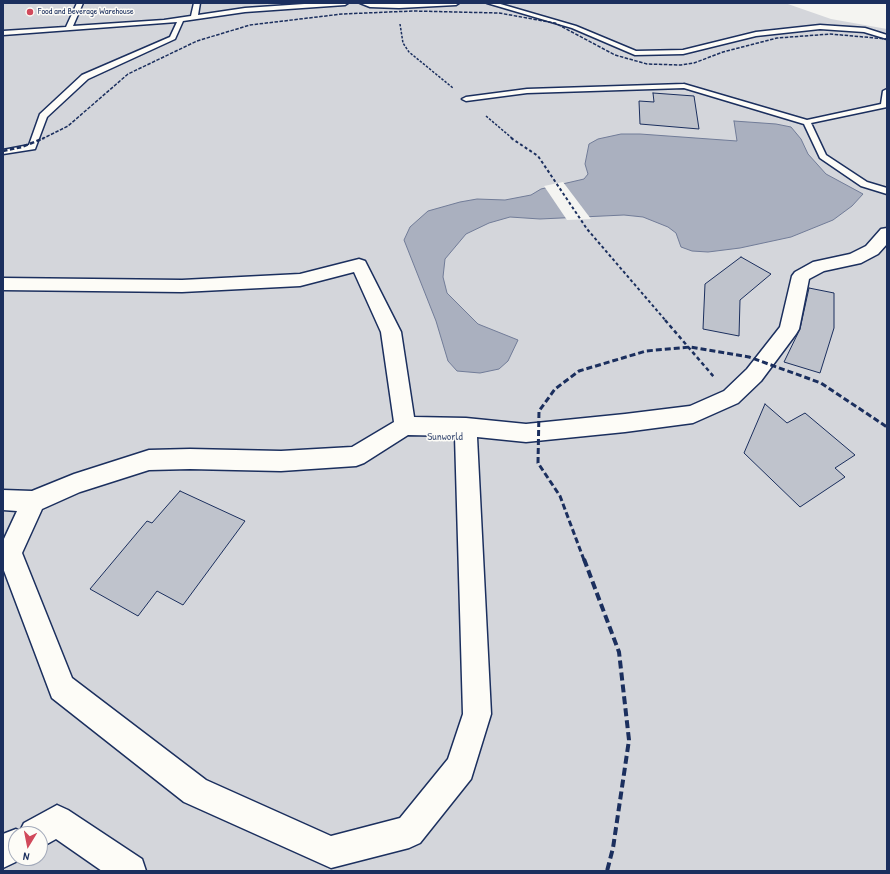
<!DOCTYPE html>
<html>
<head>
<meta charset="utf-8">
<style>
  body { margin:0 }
  #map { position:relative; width:890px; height:874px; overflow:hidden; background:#f4f4f1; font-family:"Patrick Hand",sans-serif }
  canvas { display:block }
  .frame { position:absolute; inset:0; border:4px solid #1b2f5e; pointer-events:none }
  .north { position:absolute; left:8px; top:826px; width:40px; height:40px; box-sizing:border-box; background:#fdfcf7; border:1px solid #a3aaba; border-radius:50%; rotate:190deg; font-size:11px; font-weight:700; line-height:16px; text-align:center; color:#1b2f5e }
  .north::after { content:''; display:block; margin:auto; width:14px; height:18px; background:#d1495b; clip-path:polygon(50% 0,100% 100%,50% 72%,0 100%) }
</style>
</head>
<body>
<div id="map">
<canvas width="890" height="874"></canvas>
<div class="frame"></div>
<div class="north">N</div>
</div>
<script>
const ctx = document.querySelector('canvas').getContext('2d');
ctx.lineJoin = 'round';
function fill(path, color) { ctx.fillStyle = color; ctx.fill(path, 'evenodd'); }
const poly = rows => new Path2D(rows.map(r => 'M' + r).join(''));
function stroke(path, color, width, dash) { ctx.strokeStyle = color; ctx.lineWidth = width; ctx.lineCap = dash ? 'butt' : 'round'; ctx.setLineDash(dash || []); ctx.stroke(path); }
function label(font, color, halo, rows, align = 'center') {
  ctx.font = font + ' "Patrick Hand",sans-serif'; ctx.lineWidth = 3; ctx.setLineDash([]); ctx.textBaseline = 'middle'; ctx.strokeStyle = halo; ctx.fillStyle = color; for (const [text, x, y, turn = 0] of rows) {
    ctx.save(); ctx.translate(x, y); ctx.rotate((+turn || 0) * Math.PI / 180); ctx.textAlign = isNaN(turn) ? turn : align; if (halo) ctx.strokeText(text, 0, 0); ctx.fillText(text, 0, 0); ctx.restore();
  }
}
fill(poly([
  [3,3,785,3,831,19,887,29,887,871,3,871],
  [16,834,40,834,40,858,16,858]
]), '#d4d6db');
const water = poly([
  [734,121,776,124,791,127,801,139,808,154,826,174,863,194,852,206,833,220,791,237,740,248,708,252,692,251,681,247,676,233,668,227,643,217,624,215,540,219,510,217,489,223,466,234,445,259,443,277,447,293,478,324,518,340,508,361,499,369,480,373,457,371,448,361,436,321,404,240,410,227,428,211,460,202,477,199,505,200,531,195,541,189,584,179,588,174,585,164,589,144,598,139,621,134,640,134,737,141,734,121]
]);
fill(water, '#aab0bf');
stroke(water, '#717c98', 1);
fill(poly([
  [563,182,591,219,567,220,544,186]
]), '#f4f4f1');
const building = poly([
  [653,93,694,96,699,129,640,124,639,101,654,102,653,93],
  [741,257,771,274,740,300,739,336,703,329,705,284,741,257],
  [809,288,834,293,834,328,820,373,784,362,800,329,809,288],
  [765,404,787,423,805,413,855,455,835,468,845,477,800,507,744,453,765,404],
  [180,491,245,521,183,605,157,591,138,616,90,589,147,521,152,523,180,491]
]);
fill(building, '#bfc3cc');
stroke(building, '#1b2f5e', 1);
const lane = poly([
  [77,3,83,3,73,26,164,20,191,16,194,3,200,3,198,15,245,8,319,3,348,3,345,5,245,12,183,21,175,39,88,79,47,117,35,149,3,154,3,150,29,145,40,114,82,75,170,37,177,22,3,35,3,31,66,27,77,3],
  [360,3,399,4,459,3,456,5,399,8,370,7,360,3],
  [487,3,497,3,576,26,636,51,683,50,756,32,820,25,865,28,887,35,887,39,864,32,820,29,756,36,683,54,635,55,572,28,487,3],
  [684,84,807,120,881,104,883,91,887,89,887,107,811,123,826,155,867,182,887,188,887,194,861,186,820,158,804,124,684,88,527,93,466,101,462,99,466,97,527,89,684,84]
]);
const street = poly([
  [887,228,887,244,878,254,861,263,824,271,809,279,799,329,796,334,761,381,738,403,693,423,625,432,526,442,477,437,491,714,471,779,420,843,409,848,331,868,184,802,52,698,3,568,3,541,17,511,3,510,3,490,32,491,74,474,149,450,190,449,281,451,352,447,394,422,381,332,354,272,300,286,182,292,3,290,3,278,182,280,300,274,359,259,365,261,401,332,414,417,466,418,526,424,625,414,690,406,724,391,747,369,780,327,792,276,795,272,813,262,850,254,866,246,881,229,887,228],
  [408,435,455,436,463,714,448,759,400,818,331,836,206,780,72,678,22,553,42,509,80,492,149,470,190,469,281,471,356,466,364,463,408,435],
  [57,805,68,810,142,859,146,871,102,871,56,839,40,848,40,834,16,834,16,858,24,858,3,868,3,834,16,829,20,831,24,823,57,805]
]);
stroke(lane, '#1b2f5e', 3);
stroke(street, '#1b2f5e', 3);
stroke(poly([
  [400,24,403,43,409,52,453,88],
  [486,116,513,139]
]), '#1b2f5e', 1.5, [2.5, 1.5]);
stroke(poly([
  [511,138,538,156,587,229,666,321]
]), '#1b2f5e', 2, [3, 2.5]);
stroke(poly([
  [665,320,714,377]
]), '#1b2f5e', 2.5, [4, 3]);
fill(lane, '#fdfcf7');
fill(street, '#fdfcf7');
stroke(poly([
  [42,139,68,126,128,74,197,41,250,25,342,14,413,11,499,13,555,23,615,55,647,64,681,65,694,63,723,52,777,38,830,34,887,39]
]), '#1b2f5e', 1.5, [3.5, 1.5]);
stroke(poly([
  [3,151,22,147,44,138]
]), '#1b2f5e', 2.5, [4.5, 2.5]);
stroke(poly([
  [584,560,560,496,538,463,539,411,555,389,579,371,646,351,690,347,749,357,821,383,887,427]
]), '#1b2f5e', 3, [6, 3]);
stroke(poly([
  [584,559,619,652,629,740,613,848,607,871]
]), '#1b2f5e', 4, [8, 4]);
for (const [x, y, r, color] of [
  [30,12,4,"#d1495b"]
]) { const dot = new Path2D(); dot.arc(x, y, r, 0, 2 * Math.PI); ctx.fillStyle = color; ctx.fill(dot); stroke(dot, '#fdfcf7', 1.5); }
label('9px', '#1b2f5e', '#fdfcf7', [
  ["Food and Beverage Warehouse",38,12]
], 'left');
label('11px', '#49597d', '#fdfcf7', [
  ["Sunworld",445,437]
]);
</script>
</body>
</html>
